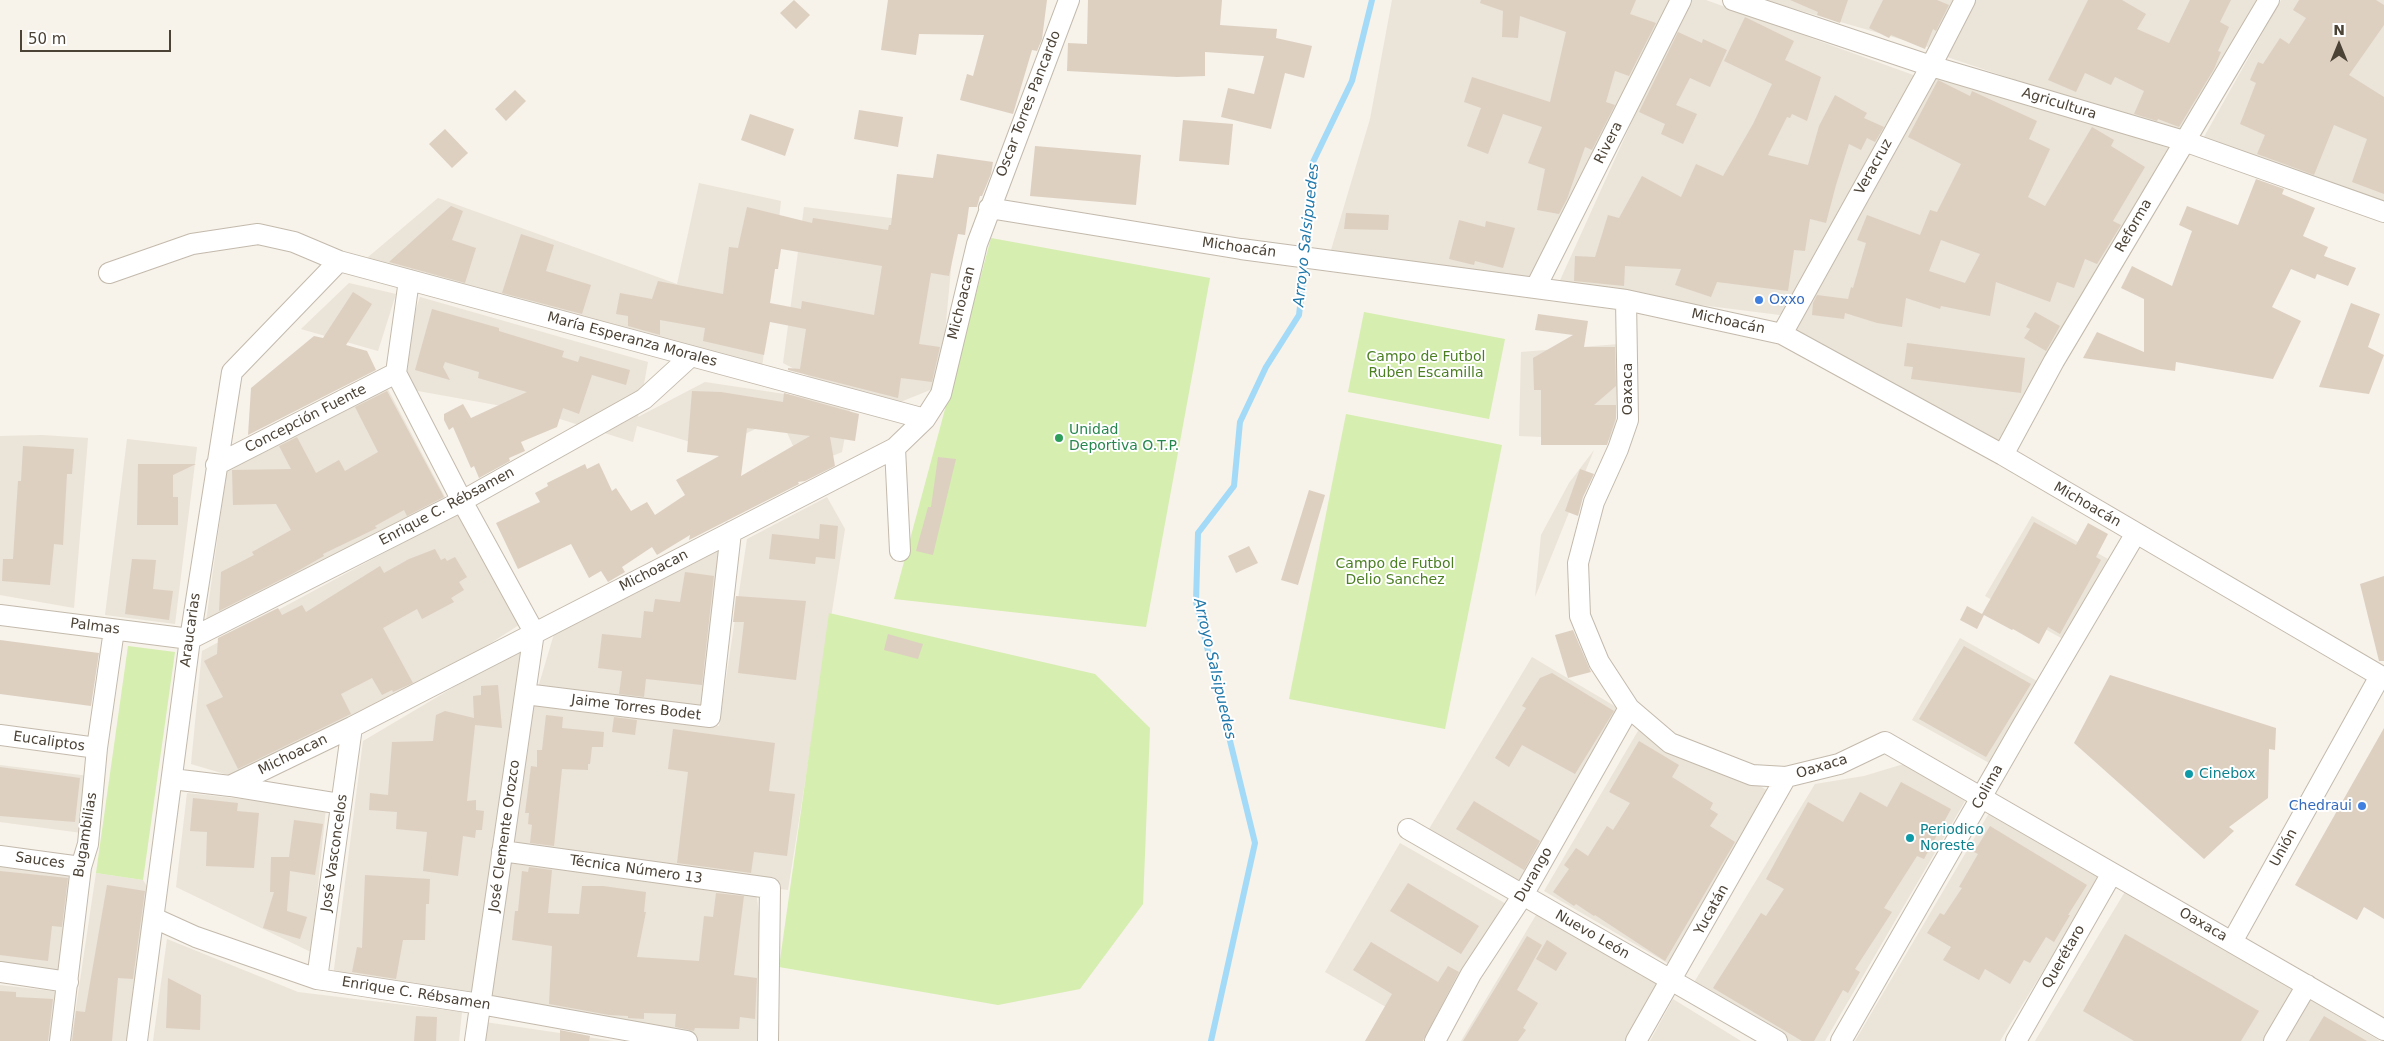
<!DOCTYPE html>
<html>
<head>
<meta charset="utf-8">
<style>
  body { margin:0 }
  #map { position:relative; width:2384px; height:1041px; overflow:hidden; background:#f7f2ea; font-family:"DejaVu Sans",sans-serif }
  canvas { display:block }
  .north { position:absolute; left:2314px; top:20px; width:50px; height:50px; -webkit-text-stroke:4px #fff; paint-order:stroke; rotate:0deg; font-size:14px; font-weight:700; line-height:20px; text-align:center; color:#4c4337 }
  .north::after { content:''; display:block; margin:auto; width:18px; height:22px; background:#4c4337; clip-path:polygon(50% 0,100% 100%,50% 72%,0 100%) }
  .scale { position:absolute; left:20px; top:30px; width:151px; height:22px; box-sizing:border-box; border:2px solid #4c4337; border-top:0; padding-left:6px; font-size:15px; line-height:18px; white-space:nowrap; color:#4c4337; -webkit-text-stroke:4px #fff; paint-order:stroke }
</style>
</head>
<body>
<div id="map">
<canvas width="2384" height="1041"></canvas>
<div class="north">N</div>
<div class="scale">50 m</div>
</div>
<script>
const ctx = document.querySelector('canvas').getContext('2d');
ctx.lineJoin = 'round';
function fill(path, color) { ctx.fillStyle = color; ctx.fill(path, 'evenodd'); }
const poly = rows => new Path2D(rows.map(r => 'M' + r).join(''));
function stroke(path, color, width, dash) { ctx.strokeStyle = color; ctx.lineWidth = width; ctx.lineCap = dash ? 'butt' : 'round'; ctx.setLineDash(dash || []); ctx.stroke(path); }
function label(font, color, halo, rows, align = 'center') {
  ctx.font = font + ' "DejaVu Sans",sans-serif'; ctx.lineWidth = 4; ctx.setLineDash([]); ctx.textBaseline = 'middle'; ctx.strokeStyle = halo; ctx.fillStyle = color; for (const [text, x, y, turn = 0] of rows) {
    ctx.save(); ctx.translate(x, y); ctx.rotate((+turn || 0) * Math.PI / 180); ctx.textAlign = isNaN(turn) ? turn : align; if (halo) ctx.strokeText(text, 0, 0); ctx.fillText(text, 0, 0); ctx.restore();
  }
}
fill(poly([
  [1392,0,1672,0,1535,280,1331,250,1370,119],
  [1687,0,1706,0,1916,76,1780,315,1557,287],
  [1763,0,1957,0,1928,47],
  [1971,0,2267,0,2188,138,1944,56],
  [2281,0,2384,0,2384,208,2200,144],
  [1936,73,2172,149,2004,448,1794,329],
  [699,183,781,201,762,369,361,263,438,198,677,284],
  [804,207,955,226,940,386,893,405,837,391,783,363],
  [349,283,396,294,378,351,301,329],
  [420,297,648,362,638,417,705,382,851,404,842,452,803,468,780,417,714,449,637,426,633,442,541,413,390,386],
  [1619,344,1615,440,1519,436,1521,352],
  [384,382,453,512,203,643,228,462],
  [42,435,88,438,74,608,0,595,0,436],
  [127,439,197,447,175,624,105,615],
  [1594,450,1535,597,1541,535,1569,483],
  [827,497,845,529,788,890,505,853,532,696,719,726,747,539],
  [460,512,519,625,400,701,245,780,191,764,202,651],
  [2032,516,2108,559,2063,639,1985,596],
  [731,544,714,720,537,691,554,634],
  [1960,638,2037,681,1991,764,1912,720],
  [530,642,475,993,333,977,363,741],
  [1532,657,1623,711,1525,886,1429,829],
  [1645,719,1770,792,1669,964,1544,891],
  [1907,763,1965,801,1825,1041,1789,1041,1693,984,1815,784,1864,776],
  [0,765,89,776,82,833,0,822],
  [187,793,326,808,311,952,176,887],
  [1992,808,2101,877,2000,1041,1855,1041],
  [1400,843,1508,905,1433,1034,1325,972],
  [509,863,756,892,777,1041,672,1041,482,1011],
  [0,865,77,875,61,978,0,969],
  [96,873,143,880,153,896,133,1041,71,1041],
  [2126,890,2380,1041,2035,1041],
  [1539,910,1662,983,1627,1041,1461,1041],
  [167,939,298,992,462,1012,459,1041,153,1041],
  [0,985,61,992,55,1041,0,1041],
  [1673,999,1741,1041,1650,1041],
  [485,1022,614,1041,483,1041]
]), '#ebe4d8');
fill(poly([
  [991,238,1210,278,1146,627,894,599],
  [1364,312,1505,339,1489,419,1348,392],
  [1346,414,1502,445,1445,729,1289,699],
  [829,613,1095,674,1150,728,1143,904,1080,989,998,1005,779,967],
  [128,646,175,652,143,880,96,873]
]), '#d6eeb0');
stroke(poly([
  [1211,1041,1255,843,1196,602,1198,533,1234,486,1240,422,1266,367,1299,315,1309,228,1313,162,1352,81,1372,0]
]), '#a2daf8', 6);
fill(poly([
  [794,0,810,15,796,29,780,13],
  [888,0,1047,0,1042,39,1037,51,1032,50,1013,114,960,100,967,74,973,76,984,35,919,34,916,55,881,50],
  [1088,0,1222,0,1220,25,1277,29,1276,38,1312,46,1304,78,1285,73,1271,129,1221,117,1228,88,1254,94,1264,56,1205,52,1205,76,1177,77,1067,71,1068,43,1087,44],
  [1481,0,1636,0,1630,14,1656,23,1629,76,1615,71,1606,102,1615,105,1592,150,1585,147,1567,199,1559,214,1537,210,1545,169,1528,163,1542,127,1503,114,1488,154,1467,146,1481,108,1464,102,1472,77,1550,102,1566,32,1520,16,1518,38,1502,37,1503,11,1480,3],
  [1790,0,1848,0,1840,23,1817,15,1818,12],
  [1883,0,1937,0,1949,5,1936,31,1933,29,1925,49,1891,35,1889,38,1869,28],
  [2088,0,2122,0,2146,14,2137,29,2169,43,2190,0,2231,0,2220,22,2229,27,2218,51,2221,52,2214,69,2179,127,2158,119,2157,121,2134,114,2144,91,2115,77,2111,85,2085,73,2076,92,2048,80],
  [2299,0,2376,0,2384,5,2384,25,2349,75,2384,97,2384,194,2352,182,2367,139,2334,125,2314,175,2257,154,2265,135,2240,124,2256,83,2250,80,2258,62,2263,64,2280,38,2289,44,2306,18,2293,10],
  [1745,17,1794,41,1785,60,1821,77,1807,121,1792,114,1790,118,1787,117,1768,155,1808,165,1819,126,1835,95,1867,113,1864,118,1884,127,1875,142,1867,138,1861,150,1849,144,1836,185,1826,223,1810,219,1805,251,1794,250,1788,291,1717,282,1711,297,1675,285,1681,269,1625,266,1624,286,1574,281,1575,256,1595,257,1608,215,1619,218,1642,176,1681,197,1696,164,1723,176,1753,124,1772,84,1724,61],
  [1678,32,1702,43,1703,39,1727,50,1710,87,1690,78,1676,105,1697,114,1683,144,1661,134,1665,124,1639,112],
  [1938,80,1970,96,1972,91,2037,121,2029,139,2050,149,2028,197,2045,206,2092,127,2114,140,2111,146,2145,167,2113,221,2121,225,2097,264,2085,259,2074,288,2057,282,2050,302,1996,282,1990,316,1941,306,1940,309,1906,298,1902,327,1877,323,1845,313,1844,319,1812,315,1813,303,1817,295,1848,299,1851,287,1853,288,1866,243,1857,240,1867,215,1920,235,1930,210,1937,212,1961,164,1908,137],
  [1941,240,1980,254,1965,283,1929,271],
  [515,90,526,101,506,121,495,109],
  [859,110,903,117,898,147,854,139],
  [750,114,794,129,785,156,741,140],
  [1183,120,1233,124,1229,165,1179,161],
  [445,129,468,153,452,168,429,144],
  [1035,146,1141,155,1136,205,1030,196],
  [937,154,993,162,991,174,982,196,980,196,977,207,969,207,965,235,958,234,949,276,931,273,919,344,940,347,932,382,901,378,898,398,788,370,788,368,800,369,806,329,770,322,764,355,703,341,705,328,660,320,660,335,628,326,628,316,616,314,620,293,652,299,658,281,723,294,729,247,738,248,747,207,812,223,813,218,888,230,889,225,891,225,897,174,933,178],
  [781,249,882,266,874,315,802,301,801,309,770,303,775,269,778,269],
  [2256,179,2284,189,2282,194,2315,208,2303,236,2328,247,2324,256,2356,268,2348,286,2317,274,2315,279,2291,269,2272,307,2301,321,2273,379,2176,362,2175,371,2083,358,2097,332,2144,352,2144,299,2121,288,2132,266,2172,286,2192,231,2179,225,2187,206,2238,225],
  [451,206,463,211,452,240,476,248,465,283,389,262],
  [1346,213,1389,215,1388,230,1344,229],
  [1459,220,1485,227,1486,221,1515,228,1503,268,1475,261,1474,265,1449,259],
  [521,234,554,245,546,271,591,285,582,314,502,293],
  [353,292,372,304,346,345,367,351,376,370,248,435,251,388,314,336,323,338],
  [2351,303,2380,314,2368,347,2384,355,2369,394,2319,387],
  [432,309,499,328,499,331,564,351,562,357,578,362,580,356,630,370,626,385,592,375,579,414,563,408,557,427,521,442,525,451,509,458,510,461,479,478,474,466,471,468,453,427,449,430,444,420,444,414,463,404,471,418,527,392,478,378,479,372,445,362,443,367,450,380,415,370],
  [2035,312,2060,326,2046,351,2024,338,2030,329,2026,327],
  [1538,314,1588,321,1584,347,1615,347,1616,386,1594,405,1616,405,1616,418,1607,445,1541,445,1541,390,1534,390,1533,358,1573,335,1535,330],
  [1907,343,2025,358,2021,393,1911,379,1913,367,1904,366],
  [387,391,444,497,407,516,404,510,375,526,377,528,323,554,324,556,294,573,219,611,221,572,254,555,252,552,291,530,276,504,233,505,232,470,291,469,279,446,297,437,316,473,339,460,345,471,378,452,355,407],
  [692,391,721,392,783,402,784,393,859,414,855,441,830,437,835,466,805,481,798,482,799,484,689,540,690,535,657,555,652,547,622,567,625,572,608,582,601,571,589,578,571,544,518,569,496,523,540,502,535,493,548,486,547,483,585,464,587,469,599,463,612,491,616,488,631,511,647,502,655,515,685,495,676,480,719,456,687,452],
  [747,428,810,436,741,476],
  [23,446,74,449,72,474,67,474,63,545,54,544,50,585,2,581,3,559,13,559,18,481,21,481],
  [938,457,956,459,933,555,916,551,928,507,931,507],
  [138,464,196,464,173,475,173,497,178,497,178,525,137,525],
  [1580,469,1594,474,1583,497,1578,516,1565,511],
  [1309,490,1325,495,1298,585,1281,580],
  [2034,522,2076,545,2088,523,2108,534,2096,557,2101,560,2060,634,2048,627,2039,644,2013,629,2012,630,1984,615,1977,629,1960,620,1967,606,1982,614],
  [820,524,838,526,835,559,816,557,815,564,769,559,772,534,819,539],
  [1249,546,1258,563,1236,573,1228,556],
  [435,549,441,560,445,558,447,561,455,557,467,577,459,582,464,590,451,598,454,602,422,619,417,609,383,628,413,683,393,692,392,690,382,695,372,678,341,694,351,714,238,769,206,705,223,697,204,661,217,654,218,638,278,608,282,615,302,605,306,612,380,566,384,573,409,559],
  [132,559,156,560,153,589,173,591,169,620,125,614],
  [685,572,714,576,702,685,646,679,644,697,619,694,622,671,598,668,602,634,641,638,644,611,653,612,655,599,680,602],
  [2384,576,2384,661,2379,661,2360,584],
  [736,596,806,601,796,680,738,673,744,622,733,622],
  [1573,630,1591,672,1568,678,1555,635],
  [888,634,923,644,918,659,884,650],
  [0,640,99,653,91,706,0,694],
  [1964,646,2031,684,1986,757,1919,719],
  [1552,673,1614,711,1575,774,1522,745,1509,767,1495,758,1526,708,1522,706,1540,678],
  [2110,675,2276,728,2275,750,2269,749,2268,798,2229,827,2234,831,2204,859,2074,743],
  [498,685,502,728,475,725,467,801,476,800,476,810,484,811,482,830,476,830,475,838,463,836,458,876,423,871,427,832,396,829,397,812,369,810,370,793,388,795,392,742,433,741,436,715,445,711,474,718,473,696,481,695,481,686],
  [546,715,563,717,562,728,604,732,603,747,592,747,590,764,588,764,588,770,562,769,554,846,530,843,532,825,528,824,529,813,525,813,531,766,537,767,537,750,542,750],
  [614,717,637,720,635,735,612,732],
  [2384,728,2384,919,2364,907,2357,920,2295,885],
  [673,729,775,743,769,791,795,794,787,856,754,852,751,873,677,863,688,772,668,769],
  [1639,741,1679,765,1672,777,1713,803,1710,809,1718,814,1710,826,1735,842,1665,961,1595,915,1594,916,1576,904,1574,906,1553,892,1569,869,1564,865,1576,848,1588,856,1607,826,1613,830,1630,803,1609,792],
  [0,767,80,778,75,822,0,816],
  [1901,782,1951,809,1924,859,1917,856,1884,908,1892,912,1855,969,1860,972,1848,993,1843,990,1814,1041,1802,1041,1713,988,1761,913,1766,916,1784,889,1766,879,1808,802,1843,822,1860,792,1887,807],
  [193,798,238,803,237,811,259,813,254,868,206,866,207,832,190,831],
  [1474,801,1540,841,1524,870,1456,829],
  [294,820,323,824,315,875,290,871,287,911,307,917,300,939,263,928,274,892,270,892,271,857,289,857],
  [1990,826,2087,885,2068,915,2070,915,2054,942,2046,937,2030,963,2024,960,2010,984,1985,969,1979,980,1943,960,1951,947,1927,933,1940,913,1944,915,1962,888,1959,887,1978,854,1974,852],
  [529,867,552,870,548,913,579,914,582,886,603,886,646,892,644,912,646,912,637,957,699,961,704,916,713,917,716,893,744,896,734,975,757,978,755,1019,740,1017,739,1029,695,1028,694,1031,675,1027,676,1014,644,1013,644,1019,628,1018,628,1016,609,1015,549,1004,552,946,512,940,515,911,518,911,522,871,528,872],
  [0,871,68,878,62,927,52,926,48,961,0,955],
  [365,875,430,879,429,904,426,904,425,940,403,940,396,979,352,972,357,947,362,948],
  [1408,883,1479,926,1461,954,1390,911],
  [107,885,145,891,133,979,118,978,112,1041,72,1041,76,1011,85,1012],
  [2125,934,2259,1011,2241,1041,2134,1041,2083,1011],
  [1527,936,1542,945,1517,990,1538,1003,1523,1028,1526,1030,1518,1041,1463,1041],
  [1547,940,1567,953,1556,971,1536,959],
  [1371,942,1438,982,1448,966,1459,972,1423,1041,1365,1041,1392,994,1353,970],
  [168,978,201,995,200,1030,166,1028],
  [0,991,16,992,16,997,53,999,48,1041,0,1041],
  [416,1016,437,1017,436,1041,414,1041],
  [2324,1016,2367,1041,2309,1041],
  [560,1030,590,1036,589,1041,560,1041]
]), '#ddd0c1');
const minor = poly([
  [1733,0,1931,66,2184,141,2384,212],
  [989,208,1241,249,1626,300,1782,334,2003,455,2384,678],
  [109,273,192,244,258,234,294,242,339,261,925,419],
  [409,280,396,373,462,501,534,632,475,1041],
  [1536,287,1681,0],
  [1626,300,1628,420,1618,449,1594,502,1578,563,1580,616,1599,662,1629,708,1670,743,1752,775,1786,777,1839,764,1885,742,2384,1030],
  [1782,334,1931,66,1965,0],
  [895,448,900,551],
  [2003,455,2054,361,2269,0],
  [216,465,396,373],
  [0,615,190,639,462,501,644,399,691,356],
  [525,694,710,717,731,532],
  [0,735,97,748],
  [172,779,230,786,352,727,895,448,925,419,941,394,977,244,1069,0],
  [230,786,341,804],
  [1408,829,1777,1041],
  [502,851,770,888,768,1041],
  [0,856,81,867],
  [154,918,196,937,317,979,480,1004,687,1041],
  [2232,942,2380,676],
  [0,972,68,982],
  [317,979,352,727],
  [60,1041,81,867,88,844,97,748,114,630],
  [137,1041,190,639,232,372,339,261],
  [1435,1041,1471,974,1523,895,1629,708],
  [1636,1041,1786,777],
  [1841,1041,2021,728,2136,533],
  [2016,1041,2112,873],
  [2274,1041,2307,985]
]);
stroke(minor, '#c3baac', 22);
stroke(minor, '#fff', 20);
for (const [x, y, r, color] of [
  [1759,300,5,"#3f7fe0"],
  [1059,438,5,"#2e9e5b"],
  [2189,774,5,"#0f9aa8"],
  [2362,806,5,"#3f7fe0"],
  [1910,838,5,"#0f9aa8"]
]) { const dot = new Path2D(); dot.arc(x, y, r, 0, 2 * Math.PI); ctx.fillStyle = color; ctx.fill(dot); stroke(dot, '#fff', 2); }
label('14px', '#4c4337', '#fff', [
  ["Oscar Torres Pancardo",1029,104,-69],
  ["Agricultura",2059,104,17],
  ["Rivera",1609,143,-63],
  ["Veracruz",1874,167,-61],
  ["Reforma",2134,226,-60],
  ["Michoacán",1239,248,8],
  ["Michoacan",962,303,-76],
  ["Michoacán",1728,322,12],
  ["María Esperanza Morales",632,340,15],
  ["Oaxaca",1628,389,-90],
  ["Concepción Fuente",306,419,-27],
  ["Michoacán",2087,505,30],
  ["Enrique C. Rébsamen",447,507,-28],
  ["Michoacan",654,571,-27],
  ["Palmas",95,627,7],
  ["Araucarias",191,630,-82],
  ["Jaime Torres Bodet",636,708,7],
  ["Eucaliptos",49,742,8],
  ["Michoacan",293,755,-26],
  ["Oaxaca",1822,767,-17],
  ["Colima",1988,787,-61],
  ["Bugambilias",86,835,-81],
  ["José Clemente Orozco",505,836,-82],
  ["Unión",2284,848,-61],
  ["José Vasconcelos",335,853,-82],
  ["Sauces",40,861,8],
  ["Técnica Número 13",636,870,8],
  ["Durango",1534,875,-60],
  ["Yucatán",1712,910,-61],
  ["Oaxaca",2203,925,30],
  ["Nuevo León",1592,935,30],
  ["Querétaro",2064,957,-60],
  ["Enrique C. Rébsamen",416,994,9]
]);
label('14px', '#366cbe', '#fff', [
  ["Oxxo",1769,300],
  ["Chedraui",2352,806,"right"]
], 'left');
label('14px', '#4b7f22', '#fff', [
  ["Campo de Futbol",1426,357],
  ["Ruben Escamilla",1426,373],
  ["Campo de Futbol",1395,564],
  ["Delio Sanchez",1395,580]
]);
label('14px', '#27864d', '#fff', [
  ["Unidad",1069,430],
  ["Deportiva O.T.P.",1069,446]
], 'left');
label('14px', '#0d838f', '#fff', [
  ["Cinebox",2199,774],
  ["Periodico",1920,830],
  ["Noreste",1920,846]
], 'left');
label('italic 15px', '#2078aa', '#fff', [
  ["Arroyo Salsipuedes",1307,235,-84],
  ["Arroyo Salsipuedes",1214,669,77]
]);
</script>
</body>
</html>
